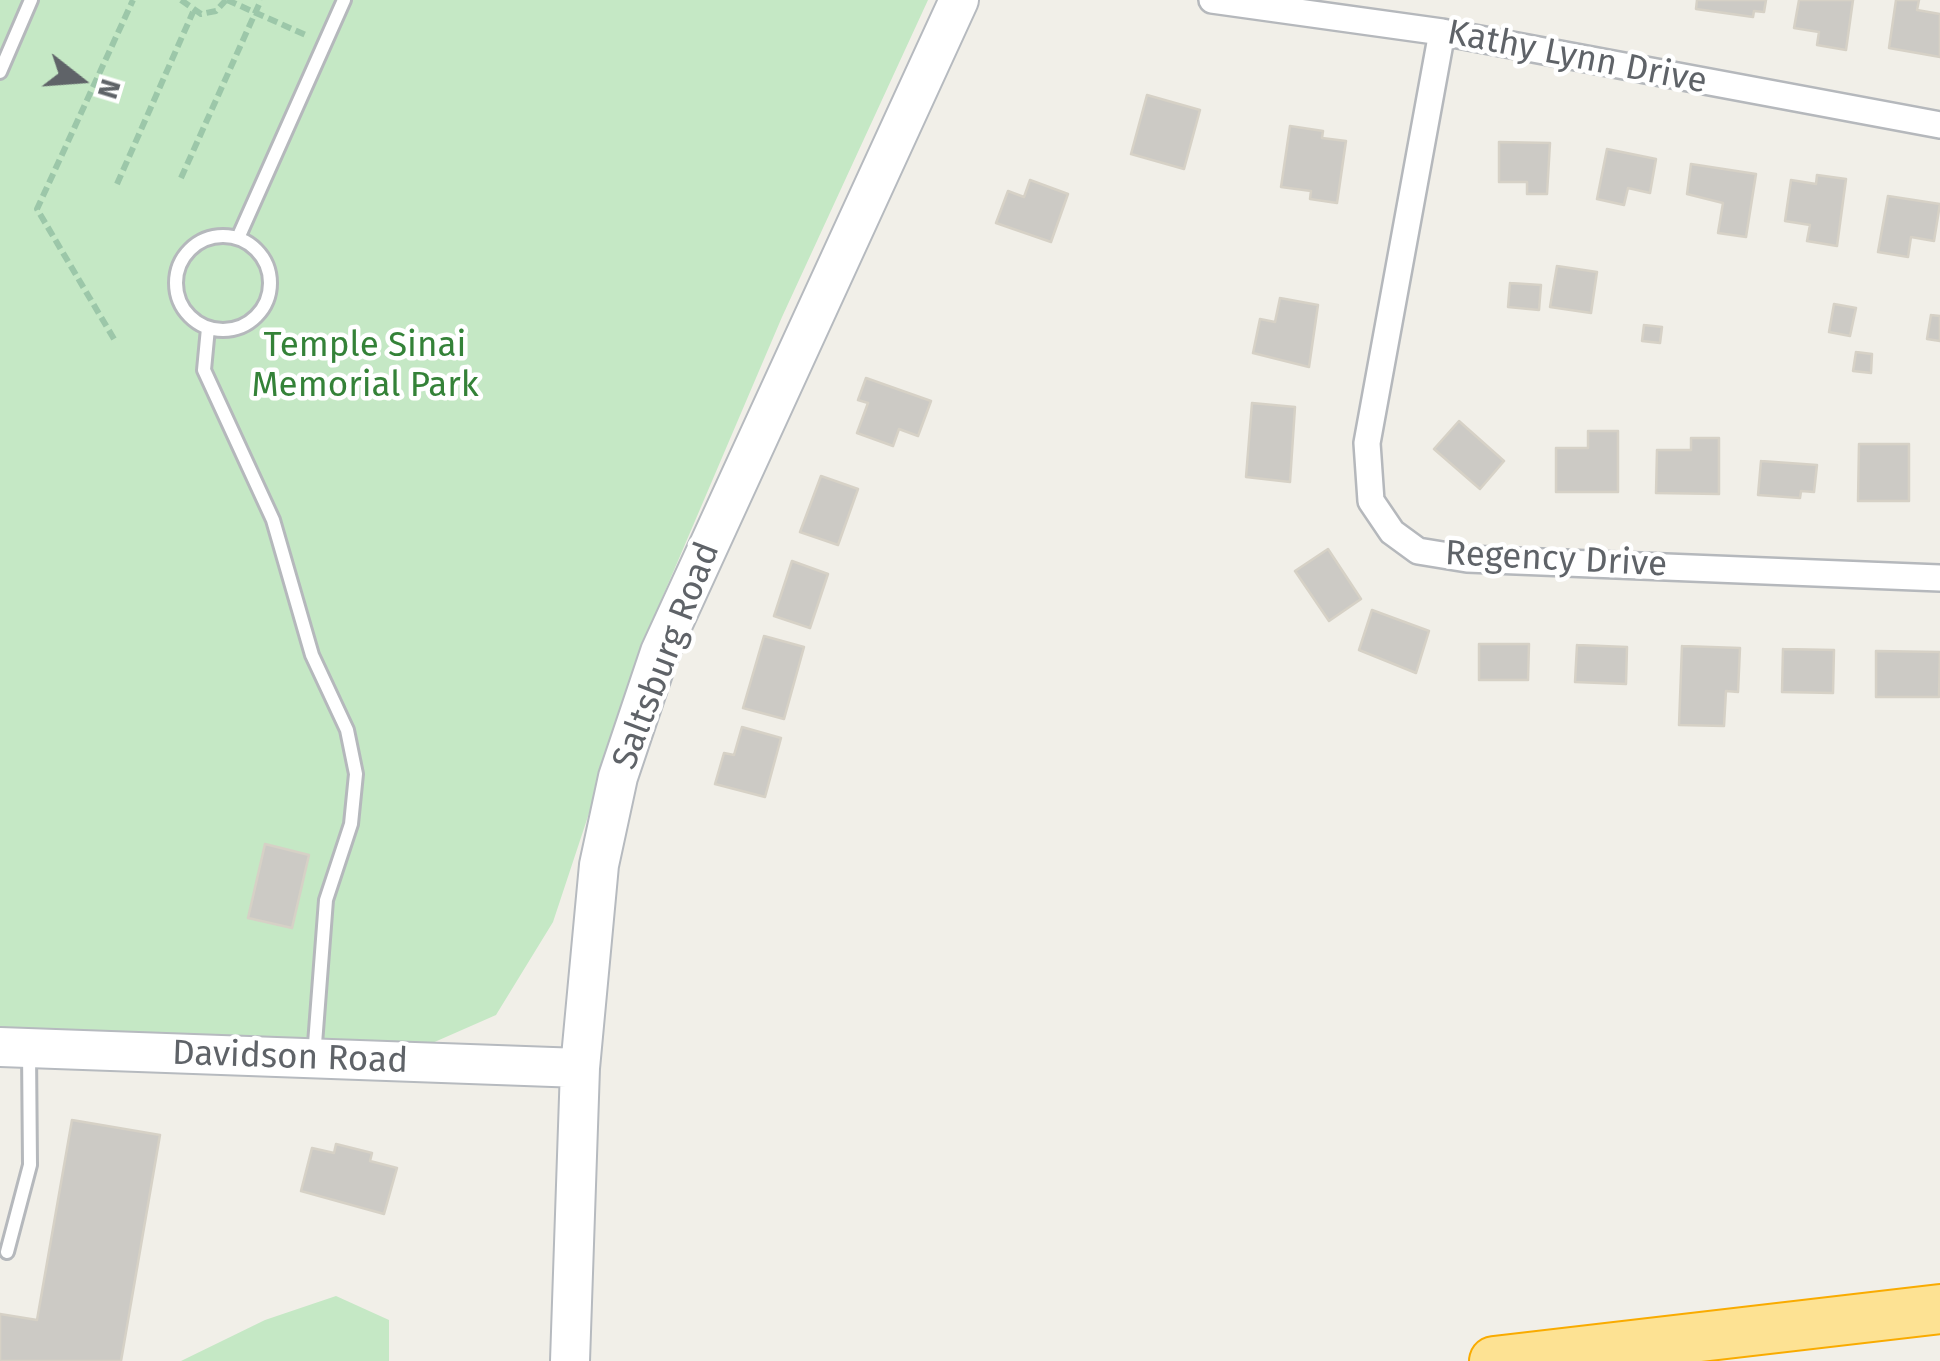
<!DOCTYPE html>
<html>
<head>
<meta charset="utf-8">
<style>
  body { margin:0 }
  #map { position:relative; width:1940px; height:1361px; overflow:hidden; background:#f1efe8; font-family:"Fira Sans",sans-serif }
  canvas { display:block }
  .north { position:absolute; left:30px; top:30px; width:100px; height:100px; -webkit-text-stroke:8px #fff; paint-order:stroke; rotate:107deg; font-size:28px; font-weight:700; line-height:40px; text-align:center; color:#5f6368 }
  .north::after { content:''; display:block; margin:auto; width:35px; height:45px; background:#5f6368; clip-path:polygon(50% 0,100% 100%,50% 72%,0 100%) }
</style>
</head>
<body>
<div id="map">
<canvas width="1940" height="1361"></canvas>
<div class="north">N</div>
</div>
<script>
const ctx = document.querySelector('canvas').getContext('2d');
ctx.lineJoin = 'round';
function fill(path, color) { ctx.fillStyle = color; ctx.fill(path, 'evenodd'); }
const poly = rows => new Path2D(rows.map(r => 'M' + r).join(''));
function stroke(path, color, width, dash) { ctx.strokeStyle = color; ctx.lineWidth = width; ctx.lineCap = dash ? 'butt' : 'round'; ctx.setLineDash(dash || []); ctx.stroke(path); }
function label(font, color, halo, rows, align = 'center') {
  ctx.font = font + ' "Fira Sans",sans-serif'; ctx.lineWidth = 9; ctx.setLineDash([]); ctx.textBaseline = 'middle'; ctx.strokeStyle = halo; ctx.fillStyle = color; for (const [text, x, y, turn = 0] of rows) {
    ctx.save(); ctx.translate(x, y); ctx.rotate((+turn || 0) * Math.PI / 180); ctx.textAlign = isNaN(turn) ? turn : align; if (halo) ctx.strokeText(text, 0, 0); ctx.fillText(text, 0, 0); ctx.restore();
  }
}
fill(poly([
  [0,0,928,0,782,317,654,617,553,922,496,1015,430,1044,0,1027],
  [336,1296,389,1320,389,1361,181,1361,265,1320]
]), '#c5e8c5');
const building = poly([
  [1697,0,1766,0,1764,12,1754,11,1753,17,1696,9,1697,0],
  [1799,0,1853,0,1846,50,1817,45,1819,32,1794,28,1799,0],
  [1896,0,1919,0,1917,10,1940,14,1940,57,1889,48,1896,0],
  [1147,95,1200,110,1184,169,1131,154,1147,95],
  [1290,126,1323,131,1322,138,1346,141,1337,203,1310,199,1311,191,1281,187,1290,126],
  [1499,142,1550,143,1547,194,1527,194,1527,182,1499,182,1499,142],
  [1607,149,1656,159,1650,193,1628,188,1624,205,1597,199,1607,149],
  [1691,164,1756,174,1746,237,1718,233,1723,203,1687,194,1691,164],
  [1817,175,1846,179,1837,246,1807,241,1810,225,1785,221,1791,180,1816,184,1817,175],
  [1030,180,1068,194,1051,242,996,223,1008,191,1024,197,1030,180],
  [1888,196,1940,204,1934,241,1911,237,1908,257,1878,252,1888,196],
  [1557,266,1597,272,1591,313,1550,307,1557,266],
  [1510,283,1541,285,1539,310,1508,307,1510,283],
  [1280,298,1318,305,1309,367,1253,353,1260,319,1275,322,1280,298],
  [1834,304,1856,308,1850,336,1829,332,1834,304],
  [1931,315,1940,316,1940,341,1927,339,1931,315],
  [1644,325,1662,327,1660,343,1642,341,1644,325],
  [1856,352,1872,354,1871,373,1853,371,1856,352],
  [866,378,931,401,918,436,899,429,893,446,857,433,868,403,858,400,866,378],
  [1252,403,1295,407,1290,482,1246,477,1252,403],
  [1459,421,1504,461,1480,489,1434,449,1459,421],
  [1588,431,1618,431,1618,492,1556,492,1556,448,1588,448,1588,431],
  [1691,438,1719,438,1719,494,1656,493,1657,450,1691,450,1691,438],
  [1859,444,1909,444,1909,501,1858,501,1859,444],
  [1761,461,1817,465,1814,492,1801,491,1800,498,1758,495,1761,461],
  [821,476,858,489,838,545,800,532,821,476],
  [1328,549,1361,599,1329,621,1295,571,1328,549],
  [792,561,828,574,810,628,774,616,792,561],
  [1372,610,1429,631,1416,673,1359,650,1372,610],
  [764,636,804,647,784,719,743,708,764,636],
  [1479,644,1529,644,1528,680,1479,680,1479,644],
  [1577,645,1627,647,1626,684,1575,682,1577,645],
  [1682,646,1740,648,1738,692,1726,691,1724,726,1679,725,1682,646],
  [1783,649,1834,650,1833,693,1782,692,1783,649],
  [1876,651,1940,652,1939,697,1876,697,1876,651],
  [742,727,781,738,765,797,715,784,724,753,734,755,742,727],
  [265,844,309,855,292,928,248,918,265,844],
  [72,1120,160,1135,121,1361,0,1361,0,1314,37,1320,72,1120],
  [336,1144,372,1153,370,1161,397,1168,384,1214,301,1191,312,1148,334,1153,336,1144]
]);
fill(building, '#cccac5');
stroke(building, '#d6d1c6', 2.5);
const lane = poly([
  [0,72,31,0],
  '176 283a47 47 0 1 1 94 0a47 47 0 1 1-94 0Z',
  [238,238,344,0],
  [208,328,204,370,273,520,312,655,347,730,356,774,351,824,326,900,314,1057],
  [7,1252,30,1165,29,1051]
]);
const street = poly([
  [1212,0,1442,32,1940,125],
  [1442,32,1367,443,1371,501,1392,532,1418,551,1467,559,1940,578]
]);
const secondary = poly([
  [0,1047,580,1068],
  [570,1361,580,1068,599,865,618,777,660,652,959,0]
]);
const highway = poly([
  [1494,1361,1940,1309]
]);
stroke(lane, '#b5b8bc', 18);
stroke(street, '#b5b8bc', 30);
stroke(secondary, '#b6babf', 42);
stroke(highway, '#f9ab00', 52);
stroke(poly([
  [181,0,201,14,216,11,226,0],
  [227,0,308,36],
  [181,178,261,0],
  [117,184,193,12],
  [114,339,37,209,133,0]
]), '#9cc7a9', 6, [10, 5]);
stroke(lane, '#fff', 12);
stroke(street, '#fff', 25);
stroke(secondary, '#fff', 38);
stroke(highway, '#fde293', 48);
label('35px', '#5f6368', '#fff', [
  ["Kathy Lynn Drive",1577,58,11],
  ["Regency Drive",1556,560,3],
  ["Saltsburg Road",667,656,-69],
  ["Davidson Road",290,1058,2]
]);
label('35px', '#348238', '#fff', [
  ["Temple Sinai",365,346],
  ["Memorial Park",365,386]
]);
</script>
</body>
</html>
